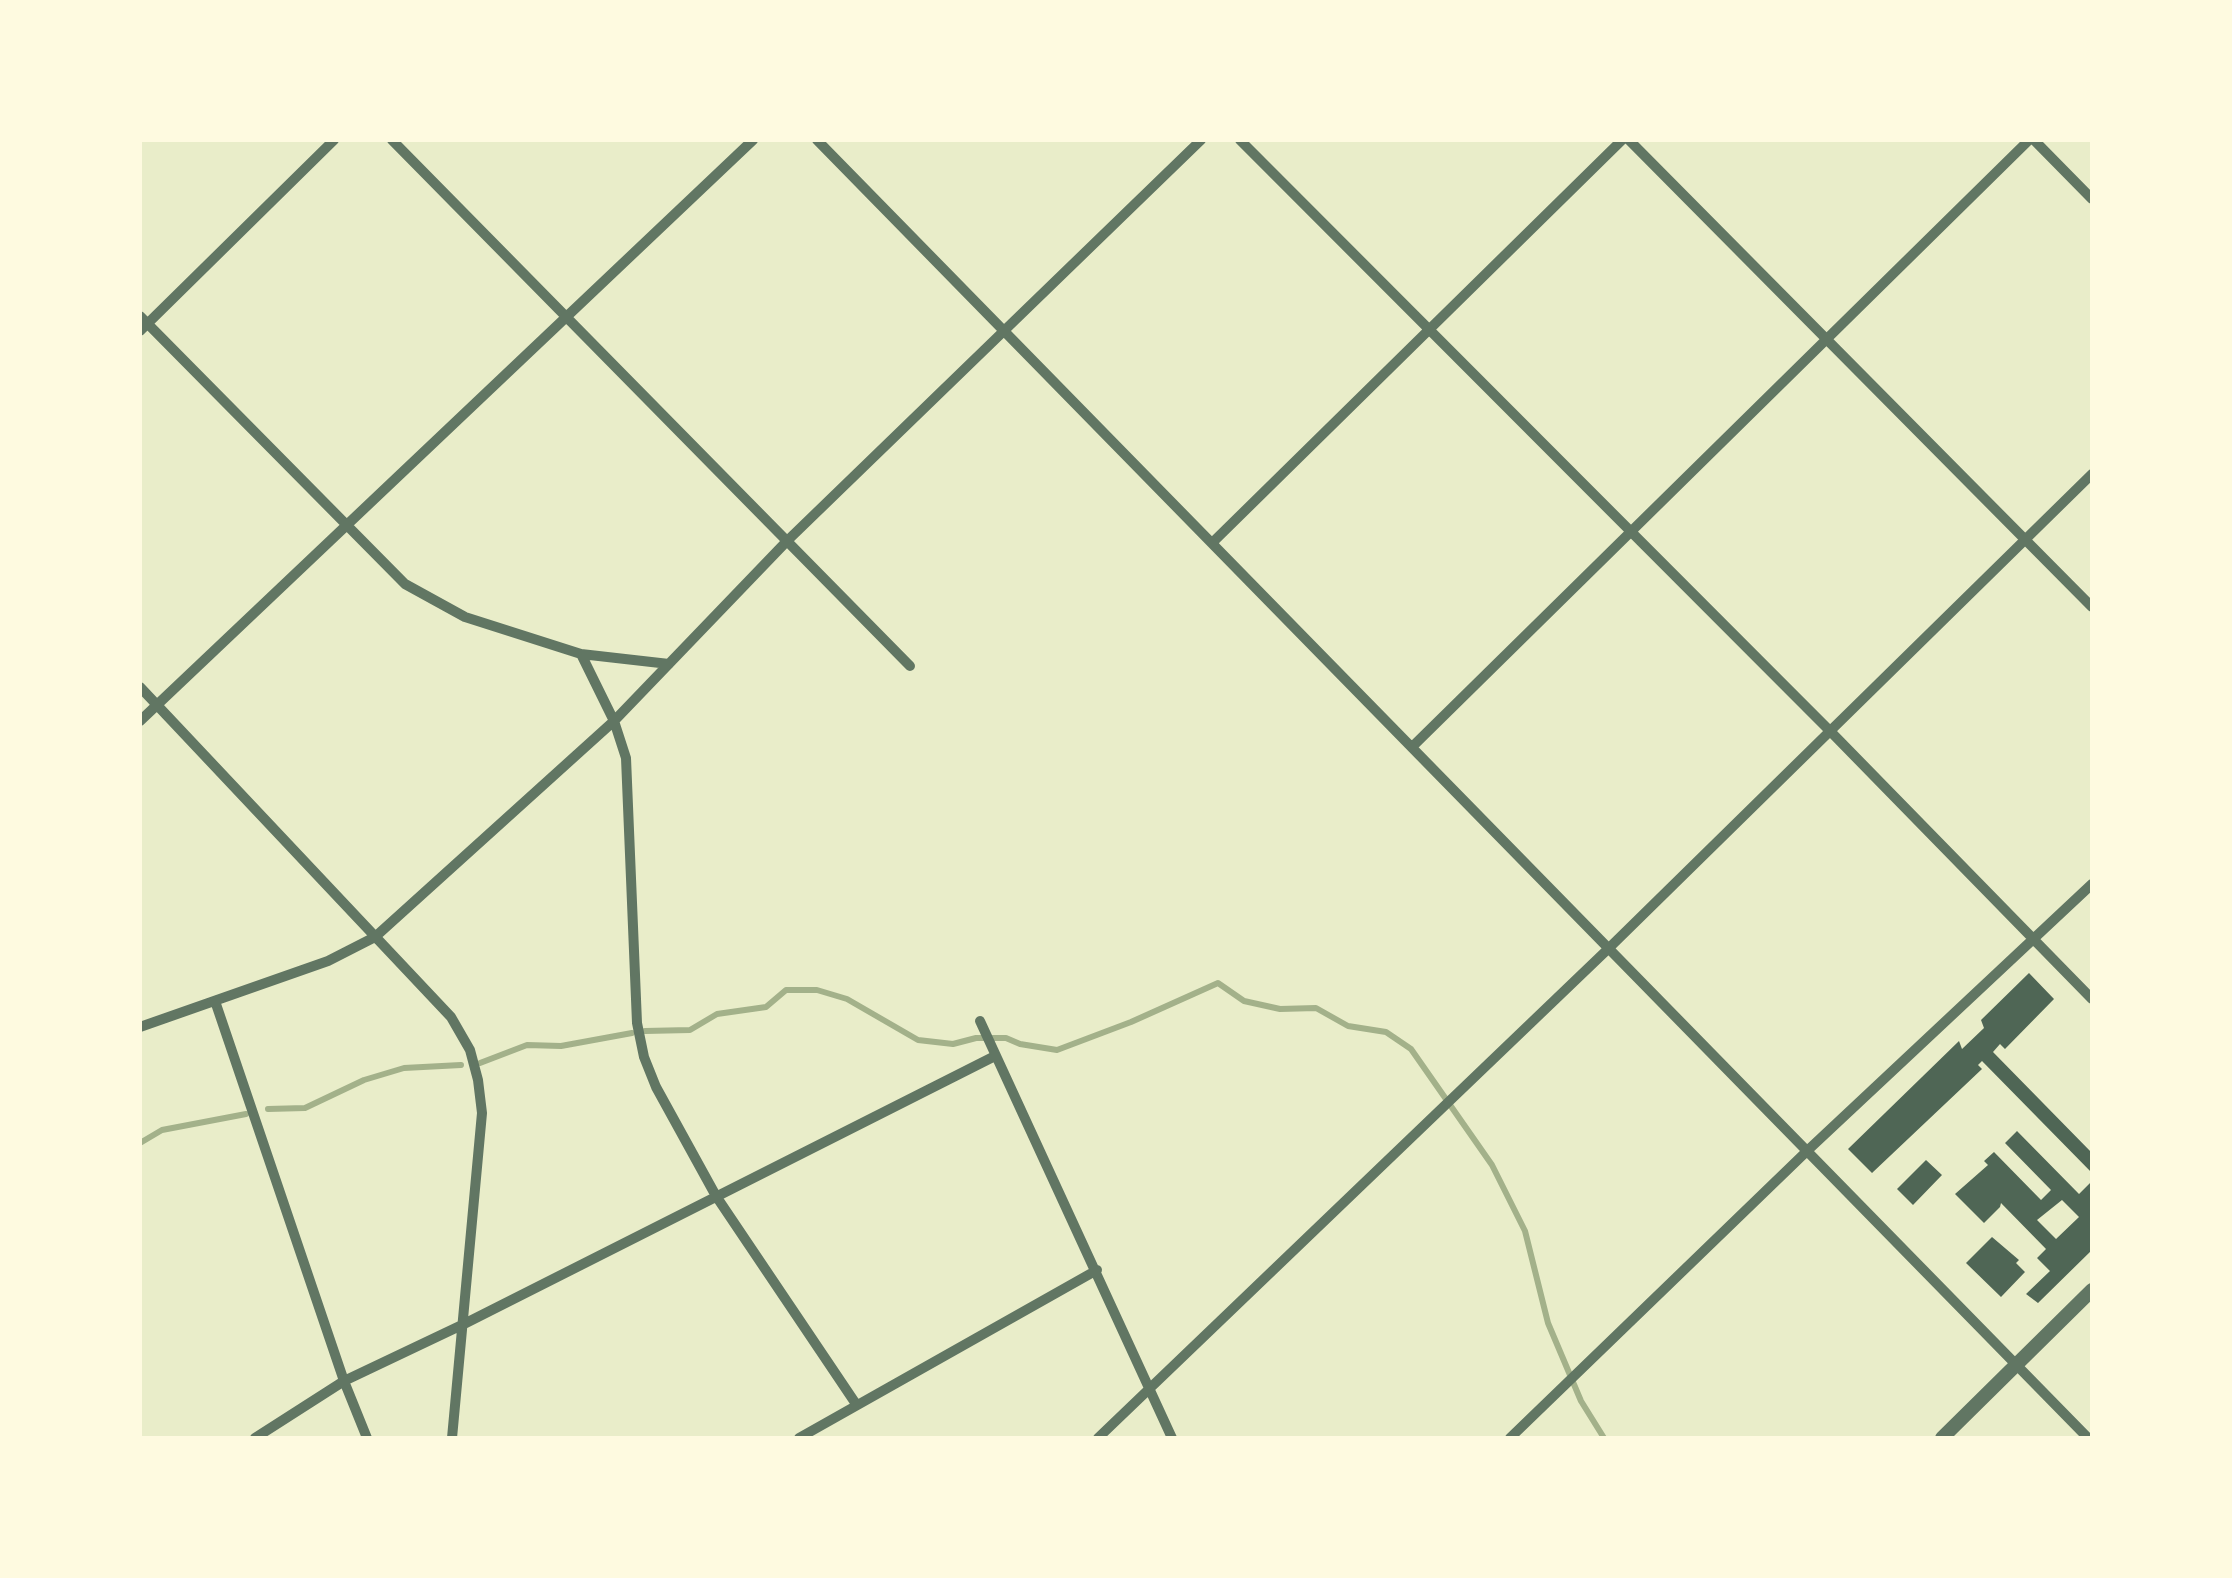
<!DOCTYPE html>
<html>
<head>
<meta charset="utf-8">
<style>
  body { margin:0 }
  #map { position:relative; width:2232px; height:1578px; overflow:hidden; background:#e9edc9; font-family:Karla,sans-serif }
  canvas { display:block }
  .frame { position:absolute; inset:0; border:142px solid #fefae0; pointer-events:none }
</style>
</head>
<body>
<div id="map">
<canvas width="2232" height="1578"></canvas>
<div class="frame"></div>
</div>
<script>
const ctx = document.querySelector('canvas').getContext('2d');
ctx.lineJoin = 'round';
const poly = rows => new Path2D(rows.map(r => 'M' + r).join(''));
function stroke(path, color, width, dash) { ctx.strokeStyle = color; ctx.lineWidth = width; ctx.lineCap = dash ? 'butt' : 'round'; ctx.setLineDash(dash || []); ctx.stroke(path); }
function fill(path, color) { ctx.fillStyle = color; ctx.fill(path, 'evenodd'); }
stroke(poly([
  [645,1031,690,1030,717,1014,766,1007,786,990,817,990,847,999,918,1040,953,1044,976,1038,1006,1038,1020,1044,1057,1050,1131,1022,1218,983,1244,1001,1280,1009,1316,1008,1348,1026,1386,1032,1411,1049,1492,1165,1525,1231,1548,1323,1581,1401,1604,1438],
  [480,1063,527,1045,561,1046,632,1033],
  [268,1109,305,1108,364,1080,404,1068,461,1065],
  [140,1143,162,1130,246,1114]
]), '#a3b18a', 6);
fill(poly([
  [2029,973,2054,999,2005,1049,2000,1044,1993,1052,2092,1153,2092,1173,1982,1061,1978,1065,1982,1069,1872,1173,1848,1149,1959,1041,1962,1049,1984,1028,1981,1020],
  [2017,1131,2079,1194,2092,1181,2092,1250,2038,1303,2026,1294,2050,1271,2037,1258,2046,1249,2001,1203,2000,1207,1984,1223,1955,1194,1988,1165,1984,1161,1994,1152,2041,1200,2051,1190,2005,1143],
  [2062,1200,2079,1217,2056,1239,2037,1220],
  [1926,1160,1942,1175,1913,1205,1897,1189],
  [1992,1237,2019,1260,2016,1263,2025,1272,2001,1297,1966,1263]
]), '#4f6655');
stroke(poly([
  [392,140,910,666],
  [817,140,2088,1438],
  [1240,140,1831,732,2092,999],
  [1629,140,2092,607],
  [2034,140,2092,199],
  [140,316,405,584,465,617,581,654,614,721,626,758,637,1023,644,1057,656,1087,716,1196,856,1404],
  [140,331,334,140],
  [1212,543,1622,140],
  [581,654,669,664],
  [140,687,451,1017,470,1050,478,1080,482,1113,452,1438],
  [140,721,753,140],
  [1412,747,2029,140],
  [215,1001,344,1381,367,1438],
  [980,1021,1172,1438],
  [140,1027,328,961,375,937,614,721,787,541,1201,140],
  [255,1438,344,1381,464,1324,995,1056],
  [799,1438,1097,1270],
  [1098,1438,1608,949,2092,474],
  [1510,1438,1807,1151,2092,884]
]), '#617663', 10);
stroke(poly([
  [1942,1438,2092,1290]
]), '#617663', 14);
</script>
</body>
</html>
